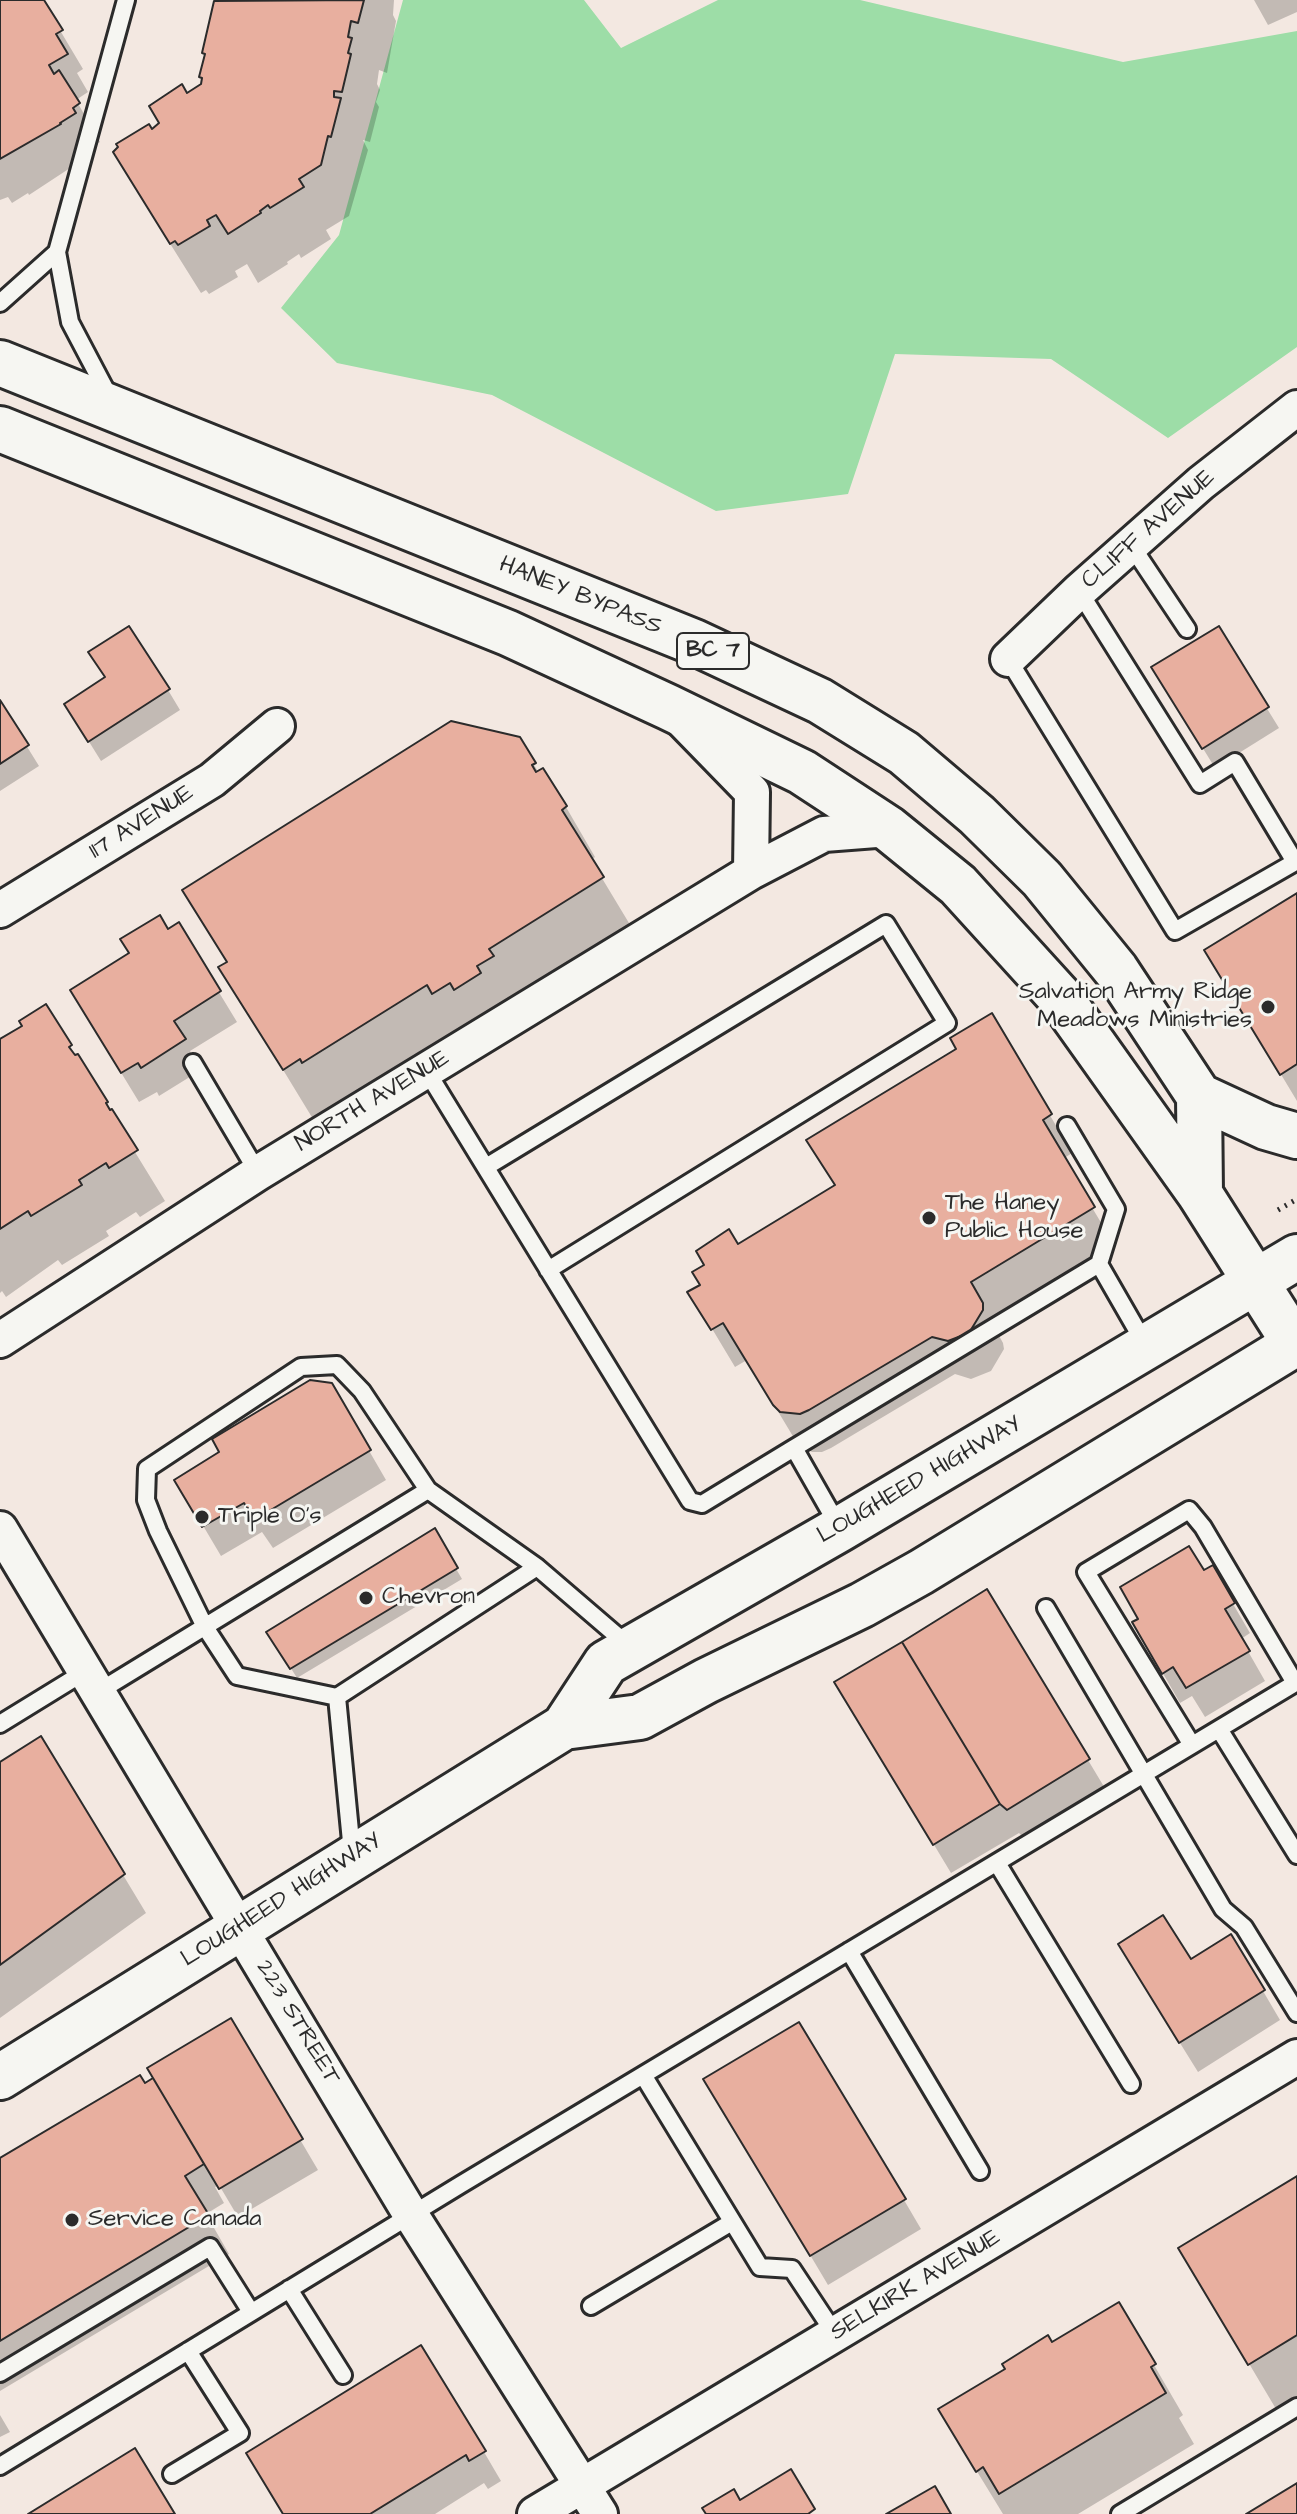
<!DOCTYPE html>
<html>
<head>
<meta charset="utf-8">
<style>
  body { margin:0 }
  canvas { display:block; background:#f3e8e1 }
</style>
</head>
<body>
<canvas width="1297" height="2514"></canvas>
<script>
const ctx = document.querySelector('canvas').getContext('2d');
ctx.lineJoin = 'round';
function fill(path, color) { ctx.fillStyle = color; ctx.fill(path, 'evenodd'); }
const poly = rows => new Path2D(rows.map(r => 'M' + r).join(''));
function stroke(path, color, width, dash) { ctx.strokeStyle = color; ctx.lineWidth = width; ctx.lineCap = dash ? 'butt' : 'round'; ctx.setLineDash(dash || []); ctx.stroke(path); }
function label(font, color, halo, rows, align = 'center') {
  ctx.font = font + ' "Architects Daughter",sans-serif'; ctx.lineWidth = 6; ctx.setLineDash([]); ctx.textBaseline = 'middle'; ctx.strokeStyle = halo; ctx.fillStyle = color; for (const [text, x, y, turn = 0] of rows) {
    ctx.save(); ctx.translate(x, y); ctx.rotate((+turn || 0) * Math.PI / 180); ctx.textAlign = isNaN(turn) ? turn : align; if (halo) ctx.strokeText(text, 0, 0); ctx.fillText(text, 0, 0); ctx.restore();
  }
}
fill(poly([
  [403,0,584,0,621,48,718,0,860,0,1123,62,1297,31,1297,347,1168,438,1051,359,895,354,848,494,716,511,492,395,337,363,281,308,339,235]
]), '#9ddda7');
fill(poly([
  [0,0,42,0,83,69,77,73,88,92,76,100,100,142,93,146,96,151,29,195,28,193,12,203,8,197,0,200],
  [220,0,394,0,393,15,396,21,387,73,379,70,377,84,380,90,376,102,379,107,370,142,363,140,368,150,349,216,326,230,331,239,301,258,299,254,287,262,288,264,258,283,247,264,235,271,238,277,209,294,206,290,201,293,144,202,151,132,187,96,203,86,201,77],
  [1254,0,1297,0,1297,12,1268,25],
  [1218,629,1279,728,1215,768,1166,688],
  [91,653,168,690,180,710,101,761,78,724,106,679],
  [0,703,39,766,0,791],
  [518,739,539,773,543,770,566,807,595,857,591,860,632,928,333,1112,331,1109,313,1119,221,968,228,964,184,891],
  [1297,895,1297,1101,1229,988],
  [178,925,237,1022,190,1051,201,1070,159,1096,157,1092,139,1102,89,1020,131,954],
  [46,1007,165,1201,140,1217,136,1212,106,1231,109,1236,62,1265,58,1260,6,1297,2,1291,0,1293,0,1042,24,1026],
  [992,1016,1072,1153,1063,1159,1115,1246,991,1321,1003,1343,1004,1349,991,1371,971,1379,955,1374,831,1448,822,1452,812,1452,797,1443,747,1360,735,1367,690,1292,702,1286,738,1247,836,1187],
  [331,1385,386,1480,273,1548,262,1532,221,1556,176,1480],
  [434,1531,462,1579,297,1678,269,1633],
  [1212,1568,1250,1633,1241,1639,1265,1681,1205,1717,1192,1696,1180,1703,1134,1623],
  [987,1592,1106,1790,1025,1839,1019,1833,951,1873,854,1712],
  [41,1739,146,1913,0,2018,0,1764],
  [1190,1962,1263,1991,1280,2020,1198,2072,1137,1974],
  [230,2021,318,2170,238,2217,219,2185,215,2187,224,2203,206,2214,229,2254,0,2391,0,2161,144,2086],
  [723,2109,904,2200,921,2229,828,2285],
  [1297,2179,1297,2403,1279,2414,1210,2298],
  [1051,2344,1154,2365,1183,2415,1179,2418,1194,2444,1078,2514,1003,2514,970,2460],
  [0,2415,10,2432,0,2437],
  [484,2452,501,2481,488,2489,484,2483,435,2514,284,2514,265,2484]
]), '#0003');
const building = poly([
  [0,0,44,0,63,30,56,34,68,54,49,65,54,74,59,70,80,103,73,108,76,113,60,123,61,124,0,159,0,0],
  [364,0,358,23,351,21,348,37,352,38,348,53,351,54,342,92,334,91,334,97,341,98,331,137,328,136,321,165,299,179,304,187,270,208,268,205,260,211,261,213,228,234,216,215,207,220,210,226,178,245,175,241,170,244,113,152,118,147,116,144,149,124,152,129,159,123,149,106,182,84,187,93,201,84,202,78,199,77,205,54,202,53,214,1,364,0],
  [129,626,170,689,88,742,64,704,105,677,88,652,129,626],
  [1219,626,1269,707,1202,749,1151,667,1219,626],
  [0,700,29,745,0,764,0,700],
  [451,721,520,737,536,763,532,765,536,772,543,768,567,806,562,810,604,877,489,949,494,956,477,966,481,973,454,990,450,983,432,994,427,985,302,1063,300,1059,283,1070,218,967,227,962,182,890,451,721],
  [1297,893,1297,1064,1280,1075,1204,950,1297,893],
  [160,915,168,929,179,922,221,991,174,1021,186,1039,141,1068,138,1063,121,1073,70,990,129,953,120,939,160,915],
  [46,1004,72,1045,69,1047,75,1055,78,1054,108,1102,106,1103,110,1110,112,1109,138,1150,109,1168,106,1163,79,1180,82,1185,31,1216,28,1211,0,1229,0,1039,22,1026,19,1021,46,1004],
  [992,1013,1052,1114,1043,1120,1095,1207,971,1282,983,1303,983,1310,969,1333,948,1341,932,1337,809,1410,800,1414,780,1412,773,1405,723,1323,711,1330,687,1292,700,1285,692,1272,704,1265,696,1251,729,1229,738,1244,835,1185,806,1140,956,1049,950,1038,992,1013],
  [310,1380,332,1383,371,1450,254,1520,244,1503,202,1527,174,1480,219,1452,212,1439,310,1380],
  [435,1528,458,1568,290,1669,266,1632,435,1528],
  [1189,1546,1204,1570,1213,1565,1235,1603,1225,1609,1250,1651,1186,1688,1173,1667,1162,1674,1132,1622,1138,1619,1120,1587,1189,1546],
  [987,1589,1090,1759,1007,1810,1000,1804,902,1642,987,1589],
  [902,1642,1000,1804,933,1845,834,1682,902,1642],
  [41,1736,125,1874,0,1965,0,1762,41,1736],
  [1163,1915,1191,1959,1231,1934,1265,1990,1179,2043,1118,1944,1163,1915],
  [231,2018,303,2139,219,2189,147,2068,231,2018],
  [799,2022,906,2199,810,2256,703,2079,799,2022],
  [140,2075,145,2083,153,2078,204,2164,185,2176,209,2215,0,2341,0,2158,140,2075],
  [1297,2176,1297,2335,1248,2365,1178,2248,1297,2176],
  [1119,2302,1156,2364,1151,2367,1166,2393,999,2494,983,2467,976,2472,938,2409,1005,2369,1002,2364,1048,2335,1052,2342,1119,2302],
  [421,2345,486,2451,469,2461,466,2455,370,2514,283,2514,246,2453,421,2345],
  [135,2448,175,2514,28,2514,135,2448],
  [791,2469,815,2509,808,2514,706,2514,702,2508,734,2489,740,2500,791,2469],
  [1297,2483,1297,2514,1246,2514,1297,2483],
  [935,2486,951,2514,886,2514,935,2486]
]);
fill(building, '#e8af9f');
stroke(building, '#2b2b2b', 2);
const lane = poly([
  [0,303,57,252],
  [110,398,70,322,57,252,126,0],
  [1131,545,1187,629],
  [1079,591,1200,784,1235,762,1295,862],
  [1008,659,1175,931,1297,861],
  [193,1063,258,1173],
  [426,1070,690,1501,702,1504,794,1448],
  [1067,1126,1116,1209,1099,1264],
  [486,1167,886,924,947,1023,548,1270],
  [839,1527,794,1448,1099,1264,1145,1344],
  [1046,1608,1223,1909,1244,1927,1297,2013],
  [98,1692,428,1490,537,1567,629,1646],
  [337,1697,237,1676,205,1627,158,1531,146,1500,147,1469,301,1367,337,1365,362,1391,428,1490],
  [0,1724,86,1671],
  [1219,1729,1297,1855],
  [1192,1745,1086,1572,1189,1510,1203,1527,1295,1683],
  [352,1852,337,1697,537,1567],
  [997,1863,1131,2084],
  [849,1951,980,2171],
  [643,2075,760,2267,792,2269,835,2334],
  [289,2289,343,2375],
  [591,2306,732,2222],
  [0,2373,210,2247,251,2312],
  [0,2466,460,2185,1297,1682],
  [172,2474,240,2433,188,2351],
  [1120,2514,1297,2407]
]);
const street = poly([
  [1008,659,1079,591,1201,483,1297,408],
  [682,720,752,792,751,872],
  [0,910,212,780,277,726],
  [0,1340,258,1173,751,872,824,834,889,829],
  [0,1529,411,2215,600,2514],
  [535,2514,1297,2057]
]);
const primary = poly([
  [564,1727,606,1663,840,1529,1255,1282],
  [0,2077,564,1727,640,1717,706,1681,862,1605,921,1572,1295,1344]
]);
const highway = poly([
  [0,363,694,642,820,701,904,753,977,815,1042,879,1116,970,1199,1096,1200,1194],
  [0,429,508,633,668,707,802,772,889,829,958,885,1059,996,1200,1194,1295,1344,1297,1342],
  [1199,1096,1266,1127,1297,1136],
  [1255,1282,1297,1257]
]);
stroke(lane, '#2b2b2b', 22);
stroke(street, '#2b2b2b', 40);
stroke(primary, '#2b2b2b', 50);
stroke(highway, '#2b2b2b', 50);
stroke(poly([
  [1278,1210,1297,1199]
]), '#2b2b2b', 5, [2, 6]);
stroke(lane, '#f6f6f2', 16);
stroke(street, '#f6f6f2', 34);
stroke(primary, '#f6f6f2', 44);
stroke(highway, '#f6f6f2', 44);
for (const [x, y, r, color] of [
  [1268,1007,8,"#2b2b2b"],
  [929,1218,8,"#2b2b2b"],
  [202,1517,8,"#2b2b2b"],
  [366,1598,8,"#2b2b2b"],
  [72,2220,8,"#2b2b2b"]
]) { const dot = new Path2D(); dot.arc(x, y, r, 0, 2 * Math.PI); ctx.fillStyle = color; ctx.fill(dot); stroke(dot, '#f6f6f2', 3); }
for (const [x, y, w] of [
  [713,651,72]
]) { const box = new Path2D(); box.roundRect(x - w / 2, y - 18, w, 36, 6); ctx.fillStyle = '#f6f6f2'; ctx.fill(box); stroke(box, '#2b2b2b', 2); }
label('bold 22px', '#2b2b2b', null, [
  ["BC 7",713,651]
]);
label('24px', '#2b2b2b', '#f6f6f2', [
  ["CLIFF AVENUE",1149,530,-41],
  ["HANEY BYPASS",580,597,22],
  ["117 AVENUE",142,823,-32],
  ["NORTH AVENUE",373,1102,-31],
  ["LOUGHEED HIGHWAY",920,1481,-30],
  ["LOUGHEED HIGHWAY",282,1901,-32],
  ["223 STREET",297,2023,59],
  ["SELKIRK AVENUE",916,2286,-31]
]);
label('24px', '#2b2b2b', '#f6f6f2', [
  ["Salvation Army Ridge",1252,993,"right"],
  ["Meadows Ministries",1252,1021,"right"],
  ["The Haney",945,1204],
  ["Public House",945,1232],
  ["Triple O's",218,1517],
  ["Chevron",382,1598],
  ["Service Canada",88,2220]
], 'left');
</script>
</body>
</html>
